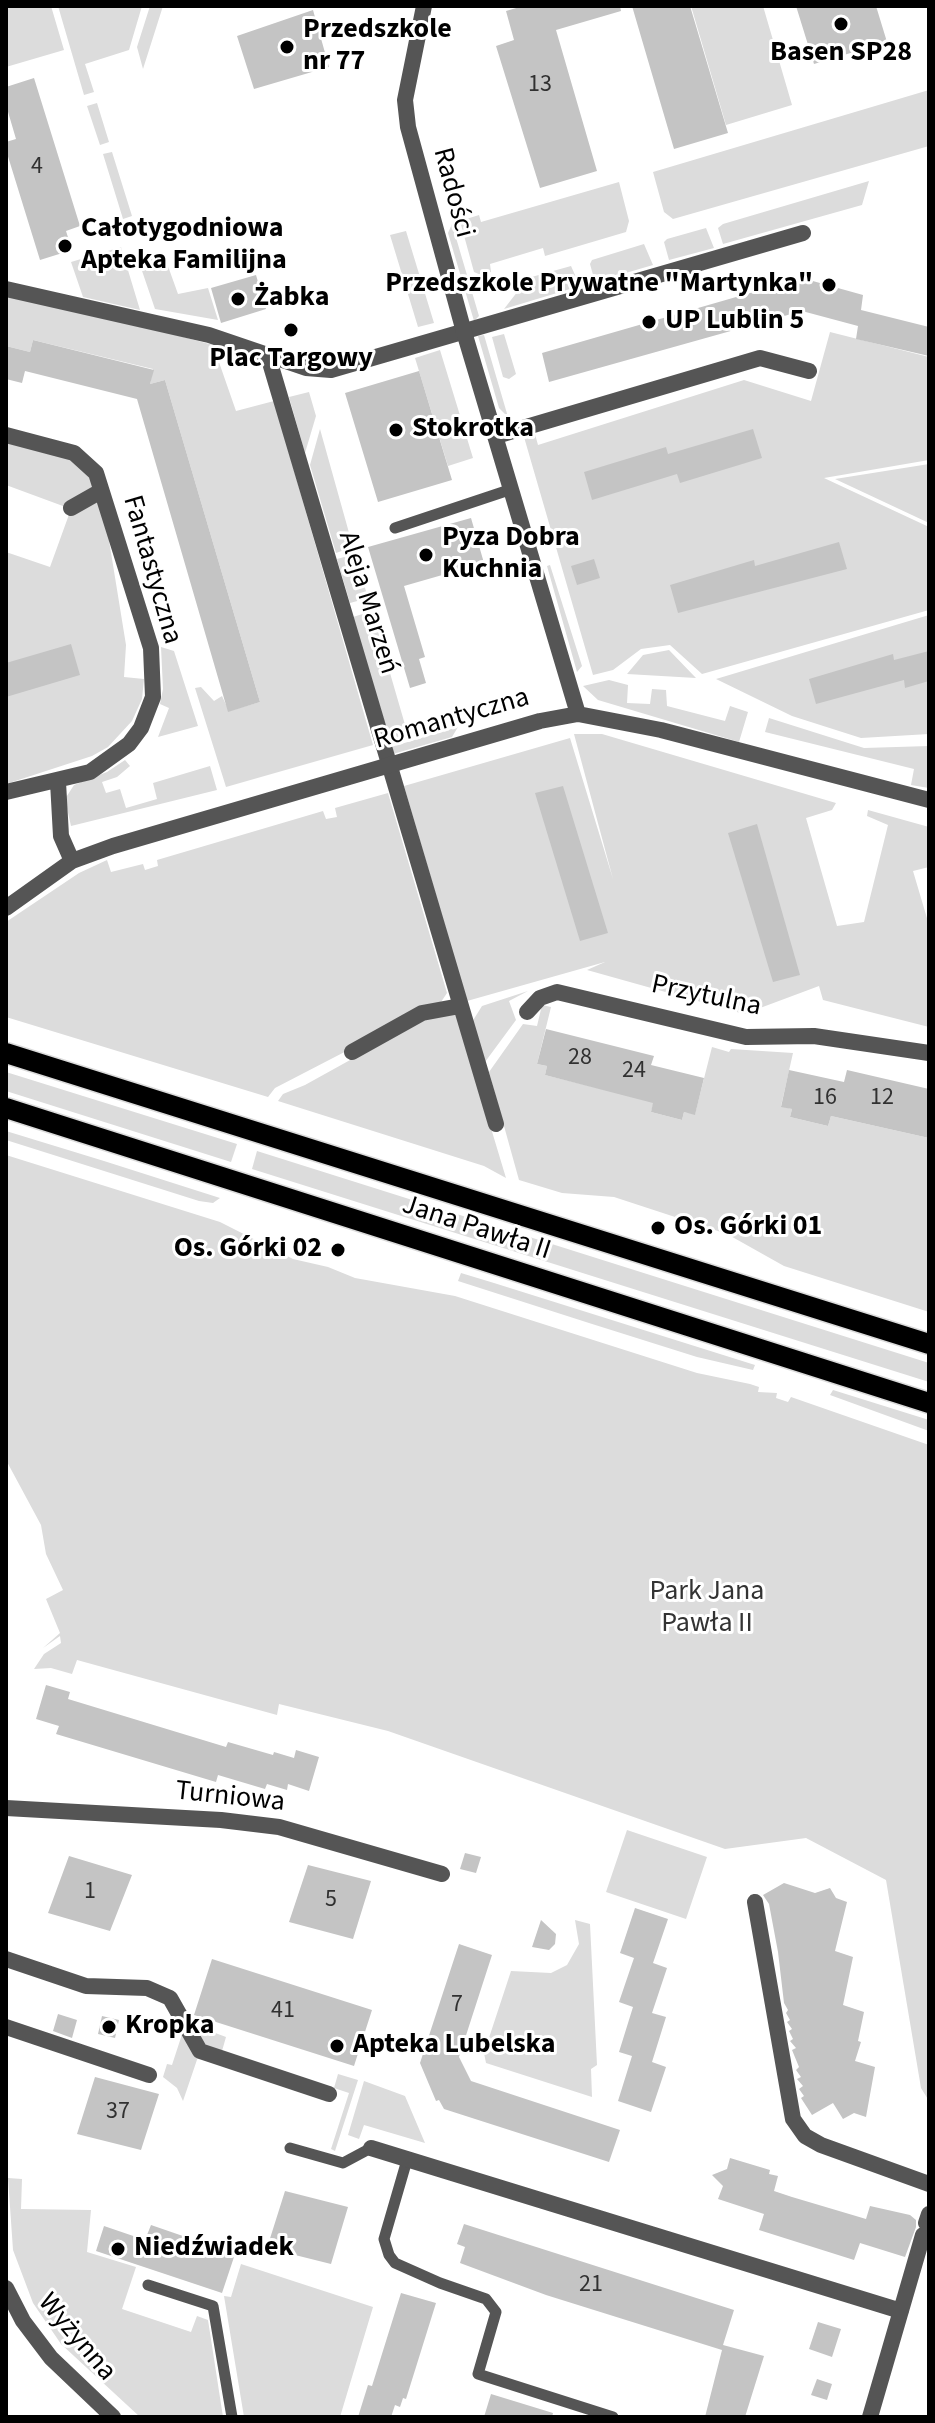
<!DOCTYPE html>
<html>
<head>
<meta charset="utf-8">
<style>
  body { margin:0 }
  #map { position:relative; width:935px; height:2423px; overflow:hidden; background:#fff; font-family:"Source Sans 3",sans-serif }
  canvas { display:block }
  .frame { position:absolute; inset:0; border:8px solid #000; pointer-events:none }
</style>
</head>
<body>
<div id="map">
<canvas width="935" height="2423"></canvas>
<div class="frame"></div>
</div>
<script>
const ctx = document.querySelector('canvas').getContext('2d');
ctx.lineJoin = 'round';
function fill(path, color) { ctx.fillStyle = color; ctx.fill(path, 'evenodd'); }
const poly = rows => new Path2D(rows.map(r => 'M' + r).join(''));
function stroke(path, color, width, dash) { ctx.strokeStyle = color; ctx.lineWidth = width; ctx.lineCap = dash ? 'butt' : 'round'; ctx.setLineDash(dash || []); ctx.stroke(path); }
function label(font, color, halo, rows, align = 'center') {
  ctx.font = font + ' "Source Sans 3",sans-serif'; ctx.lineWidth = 6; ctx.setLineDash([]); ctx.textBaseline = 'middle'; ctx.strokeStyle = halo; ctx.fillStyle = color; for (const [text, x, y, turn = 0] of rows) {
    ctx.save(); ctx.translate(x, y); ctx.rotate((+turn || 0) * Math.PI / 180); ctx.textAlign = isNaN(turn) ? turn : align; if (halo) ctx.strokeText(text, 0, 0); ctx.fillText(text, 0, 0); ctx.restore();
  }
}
fill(poly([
  [8,6,51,6,64,50,6,67],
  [58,6,142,6,129,50,85,64,94,92,84,95],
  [150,6,163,6,143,69,137,47],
  [691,6,763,6,792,105,726,125],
  [929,90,929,146,673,219,664,212,653,172],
  [97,103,109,142,100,145,87,106],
  [112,152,132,216,123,219,103,154],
  [869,181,862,205,723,244,718,228,723,224],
  [619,182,629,221,626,232,545,256,543,248,490,264,491,272,481,275,474,272,460,221,479,215,481,222],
  [452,224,479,316,474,321,448,233],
  [706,228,714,248,669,260,664,242,667,239],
  [406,231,434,323,418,327,390,235],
  [644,244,653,265,595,282,590,264,592,260],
  [121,247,140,310,83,297,71,262],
  [164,255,178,294,208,288,218,320,155,309,139,262],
  [571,266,580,286,504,309,528,278],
  [6,289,213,345,236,411,274,401,373,745,226,787,195,688,201,687,214,701,222,696,229,711,260,702,165,380,150,384,153,369,33,340,30,352,6,346],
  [830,332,929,357,929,460,824,478,929,527,929,610,702,674,670,645,641,649,613,670,593,675,524,437,535,434,538,445,744,380,811,401],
  [504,334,516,374,509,379,503,377,492,337],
  [484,335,508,417,499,408,478,336],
  [440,350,473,458,448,466,415,358],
  [309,392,316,416,305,453,289,397],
  [320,429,353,547,336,553,310,465],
  [6,435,74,453,101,491,126,645,124,677,144,679,142,699,132,721,108,747,92,756,6,784,6,552,50,567,71,509,6,485],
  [929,464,929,523,835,479],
  [355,554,368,598,350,603,337,559],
  [550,565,582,666,577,672,547,566],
  [372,611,408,735,390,740,353,617],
  [929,615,929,734,861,738,792,716,716,679],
  [161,647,174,651,198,726,158,737,169,708,160,704,163,689],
  [669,650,696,678,627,674,643,655],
  [609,680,628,685,627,703,650,704,652,689,666,690,667,706,725,721,730,706,748,712,739,742,598,700,583,686],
  [769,718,864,748,929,746,929,788,911,785,914,769,765,732],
  [458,727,452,737,393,754,391,747],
  [574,734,602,734,836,803,832,810,806,818,837,926,864,922,888,825,867,816,868,810,929,827,929,867,913,871,929,925,929,1027,823,1000,819,986,744,1014,587,970,605,962,467,1001,404,786,570,738,613,879],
  [125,760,130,766,117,777,102,782,106,793,120,789,126,808,157,799,153,783,210,766,217,790,71,826,65,799,74,785,107,772],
  [388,793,447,993,441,1002,275,1088,268,1097,6,1017,6,922,79,873,107,860,111,872,143,864,145,870,158,866,157,860,323,811,326,819,337,817,335,808],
  [528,991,509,1001,516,1020,485,1062,472,1022,482,1006],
  [542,1005,551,1007,537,1064,547,1066,545,1075,654,1102,651,1112,682,1120,684,1112,695,1114,712,1047,729,1052,731,1049,793,1053,781,1106,792,1109,790,1117,828,1126,831,1116,929,1138,929,1312,784,1266,727,1234,614,1197,562,1193,519,1180,489,1072,523,1024,537,1026],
  [456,1012,506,1178,484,1166,278,1101,283,1094,305,1085,426,1018],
  [6,1072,237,1144,231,1162,6,1091],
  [6,1131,104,1161,220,1198,213,1203,199,1201,6,1140],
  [257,1151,929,1363,929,1382,252,1169],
  [6,1155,220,1222,293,1259,328,1267,355,1278,455,1296,697,1373,750,1384,759,1387,758,1392,777,1393,776,1398,788,1402,791,1397,929,1445,929,2101,921,2088,886,1880,806,1838,725,1849,388,1731,279,1704,277,1715,77,1660,72,1674,51,1668,34,1669,44,1654,61,1643,60,1636,43,1648,60,1633,46,1599,63,1590,46,1554,41,1525,6,1460],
  [461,1273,494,1283,755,1365,753,1370,697,1357,589,1323,458,1281],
  [833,1390,929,1420,929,1431,830,1395],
  [627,1830,707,1857,686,1919,606,1892],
  [575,1920,590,1924,597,2065,591,2069,592,2097,486,2063,484,2053,511,1971,551,1973,567,1965,579,1944],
  [186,2022,226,2037,222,2051,202,2045,183,2101,177,2088,163,2077,167,2064,172,2065],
  [338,2074,358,2080,335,2151,331,2149,349,2093,334,2088],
  [364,2081,405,2096,425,2143,364,2125,359,2139,348,2135],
  [8,2178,22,2179,21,2209,91,2210,87,2252,136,2267,122,2309,191,2332,197,2316,208,2320,223,2417,140,2417,61,2344,33,2303,13,2250],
  [241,2264,373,2307,340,2417,244,2417,224,2296,231,2297]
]), '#dcdcdc');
fill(poly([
  [523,6,620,6,621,11,556,30,597,171,540,188,496,46,514,40,506,11],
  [632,6,690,6,728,133,674,149],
  [796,6,876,6,887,42,814,64],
  [313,10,329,67,254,89,237,36],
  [34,78,80,226,66,231,72,250,40,260,6,150,6,142,16,139,6,105,6,87],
  [256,275,266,309,221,323,211,288],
  [802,278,863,295,861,310,929,327,929,356,856,339,858,326,802,311,549,382,542,353],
  [33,340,154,370,150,384,165,380,260,702,228,712,137,399,25,371,22,383,6,379,6,346,30,352],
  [419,371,452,480,378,502,345,393],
  [753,429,762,458,680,483,677,474,592,500,584,472,666,447,668,454],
  [471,518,484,563,404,586,425,657,419,659,426,683,410,688,368,547],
  [839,542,847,569,678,613,670,585,754,560,755,566],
  [594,559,600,578,577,585,571,566],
  [71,644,80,675,6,697,6,663],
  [929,651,929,681,905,688,904,680,816,704,809,679,893,654,894,660],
  [563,786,608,933,580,941,535,793],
  [757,824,800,975,773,982,728,833],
  [546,1029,654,1056,651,1065,704,1078,695,1115,684,1112,682,1120,651,1112,653,1103,545,1075,547,1066,537,1064],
  [789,1070,844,1082,847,1070,929,1089,929,1138,831,1116,828,1126,790,1117,792,1109,781,1107],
  [46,1685,70,1692,68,1699,226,1747,228,1742,273,1755,274,1752,294,1758,296,1750,319,1757,309,1791,288,1784,287,1790,267,1784,265,1789,218,1775,216,1782,56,1734,59,1726,36,1719],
  [465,1853,481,1857,476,1873,460,1869],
  [69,1856,132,1875,110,1931,48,1913],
  [308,1865,371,1881,353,1939,289,1922],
  [784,1883,815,1893,830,1888,836,1898,847,1902,835,1951,853,1957,843,2005,864,2012,858,2041,861,2042,855,2061,875,2067,866,2117,854,2113,843,2119,833,2103,812,2115,801,2098,804,2096,799,2089,803,2086,797,2079,801,2077,796,2070,799,2067,792,2050,796,2048,790,2041,793,2039,789,2031,792,2029,787,2022,790,2020,786,2013,788,2010,784,2003,778,1952,769,1904,763,1895],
  [635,1908,668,1919,653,1963,667,1968,652,2013,666,2017,652,2062,666,2067,651,2112,618,2101,632,2056,619,2052,633,2007,619,2002,634,1958,620,1953],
  [541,1920,556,1934,555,1944,549,1950,532,1947],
  [459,1944,492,1955,459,2057,471,2081,620,2130,609,2162,444,2109,439,2100,436,2101,420,2063],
  [212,1959,372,2010,354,2066,194,2015],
  [58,2014,77,2020,72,2038,53,2031],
  [102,2016,119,2020,115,2038,98,2034],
  [95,2077,159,2094,141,2150,77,2134],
  [730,2158,770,2170,769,2174,778,2176,774,2191,792,2197,866,2219,870,2206,910,2215,916,2220,916,2227,905,2257,860,2243,854,2260,759,2230,764,2214,718,2199,723,2186,712,2175,727,2169],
  [285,2191,348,2207,331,2264,267,2248],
  [464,2224,734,2310,723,2345,764,2356,745,2417,705,2417,722,2350,546,2295,460,2263,465,2247,457,2244],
  [151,2225,235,2254,222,2293,96,2251,104,2226,145,2240],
  [401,2293,436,2303,406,2399,403,2398,400,2407,395,2405,391,2417,358,2417,368,2385,372,2386],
  [818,2322,841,2329,832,2357,809,2349],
  [817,2379,832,2384,827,2400,811,2395],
  [491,2394,553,2413,552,2417,484,2417]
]), '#c4c4c4');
const primary = poly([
  [6,1053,929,1344],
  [6,1108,929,1403]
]);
stroke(primary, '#dbdbdb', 23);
stroke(poly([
  [395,528,512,489],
  [290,2148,343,2163,371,2148],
  [407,2160,384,2239,389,2255,395,2263,440,2283,486,2299,496,2312,478,2374,613,2417],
  [148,2285,213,2306,232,2417]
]), '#555', 11);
stroke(poly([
  [6,289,209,335,306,368,331,370,803,233],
  [268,356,496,1124],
  [352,1052,422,1013,460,1006]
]), '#555', 16);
stroke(poly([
  [424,6,405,100,408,127,464,332,578,714],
  [6,435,74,453,96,473,151,648,153,697,141,728,129,744,90,772,6,792],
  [496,436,760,358,809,371],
  [71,508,101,491],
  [58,782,61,836,72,861],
  [6,908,72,861,113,846,540,721,578,714,661,730,929,800],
  [527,1012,540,998,557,992,746,1037,814,1036,929,1053],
  [6,1808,221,1820,279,1827,442,1874],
  [755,1902,793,2119,805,2136,821,2145,929,2184],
  [6,1959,86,1986,147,1988,170,1998,200,2051,329,2094],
  [6,2027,149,2075],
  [371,2148,901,2311],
  [926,2223,929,2214],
  [6,2288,23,2321,51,2358,113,2417],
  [870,2417,923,2235]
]), '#555', 16);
stroke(primary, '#000', 20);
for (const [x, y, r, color] of [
  [841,24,8,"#000"],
  [287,47,8,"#000"],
  [65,246,8,"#000"],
  [829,285,8,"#000"],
  [238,299,8,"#000"],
  [649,322,8,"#000"],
  [291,330,8,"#000"],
  [396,430,8,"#000"],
  [426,555,8,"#000"],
  [658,1228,8,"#000"],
  [338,1250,8,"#000"],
  [109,2027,8,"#000"],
  [337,2046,8,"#000"],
  [118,2249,8,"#000"]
]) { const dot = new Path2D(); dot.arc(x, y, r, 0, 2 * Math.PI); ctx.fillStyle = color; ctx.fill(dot); stroke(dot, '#fff', 3); }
label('24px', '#313131', null, [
  ["13",540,86],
  ["4",37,168],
  ["28",580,1059],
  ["24",634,1072],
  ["16",825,1099],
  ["12",882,1099],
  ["1",90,1893],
  ["5",331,1901],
  ["7",457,2006],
  ["41",283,2012],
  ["37",118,2113],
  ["21",591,2286]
]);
label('bold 28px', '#000', '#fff', [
  ["Przedszkole",303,31],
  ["nr 77",303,63],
  ["Basen SP28",841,54,"center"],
  ["Całotygodniowa",81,230],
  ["Apteka Familijna",81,262],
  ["Przedszkole Prywatne \"Martynka\"",813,285,"right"],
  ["Żabka",254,299],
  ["UP Lublin 5",665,322],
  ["Plac Targowy",291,360,"center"],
  ["Stokrotka",412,430],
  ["Pyza Dobra",442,539],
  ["Kuchnia",442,571],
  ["Os. Górki 01",674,1228],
  ["Os. Górki 02",322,1250,"right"],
  ["Kropka",125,2027],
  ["Apteka Lubelska",353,2046],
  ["Niedźwiadek",134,2249]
], 'left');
label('28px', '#000', '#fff', [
  ["Radości",452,193,75],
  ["Fantastyczna",151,570,74],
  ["Aleja Marzeń",367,603,73],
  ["Romantyczna",452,720,-16],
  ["Przytulna",706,997,12],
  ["Jana Pawła II",476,1229,18],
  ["Turniowa",230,1798,6],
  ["Wyżynna",76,2338,50]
]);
label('28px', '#333', '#fff', [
  ["Park Jana",707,1593],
  ["Pawła II",707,1625]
]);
</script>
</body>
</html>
